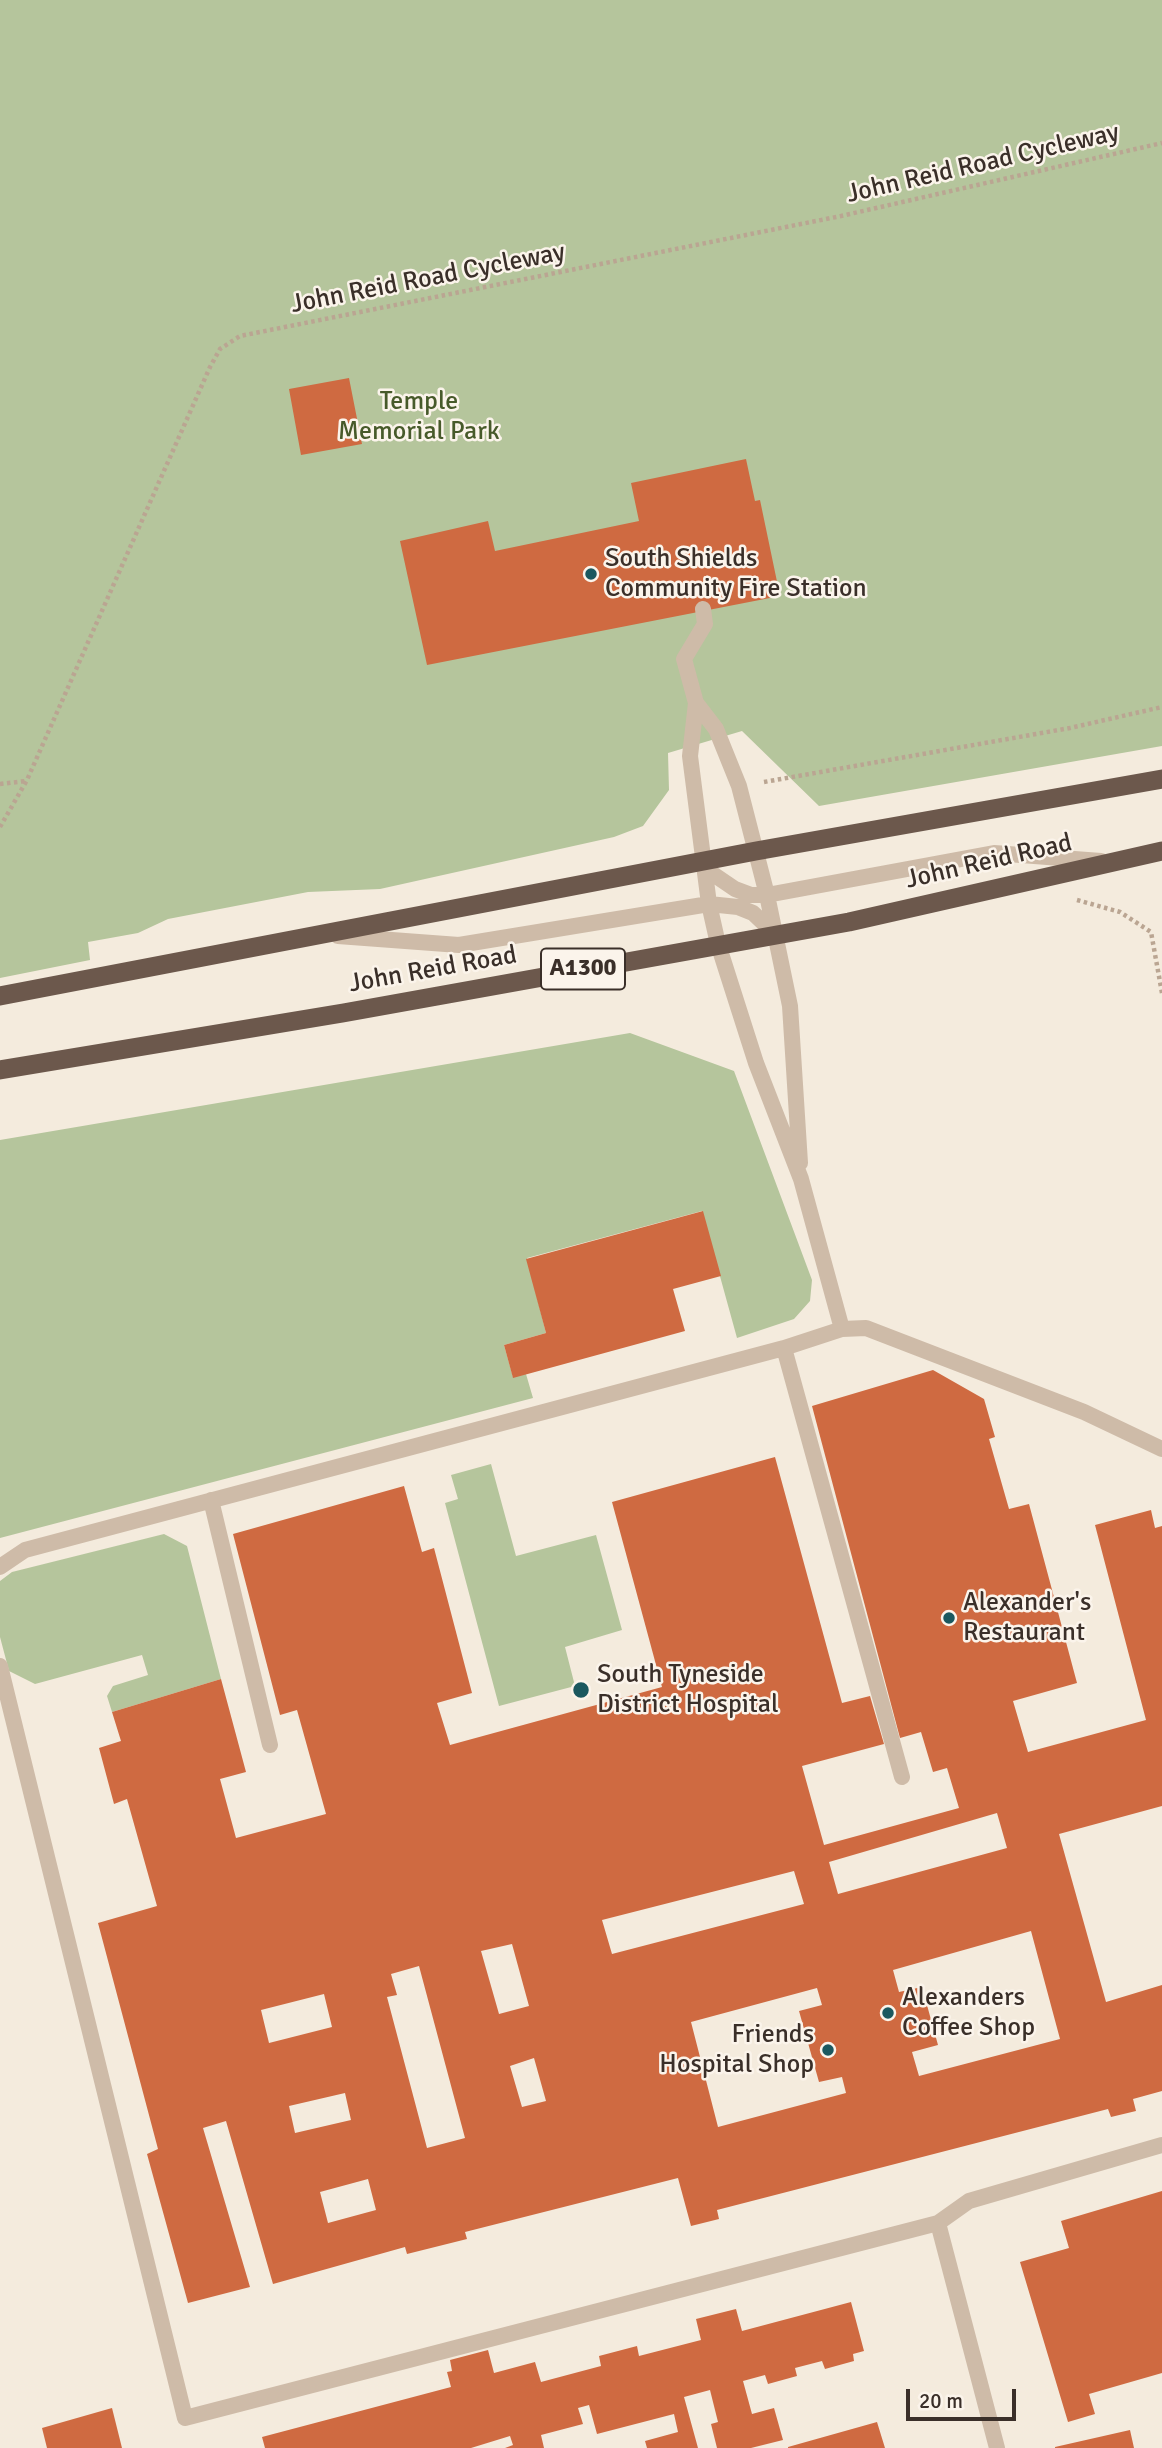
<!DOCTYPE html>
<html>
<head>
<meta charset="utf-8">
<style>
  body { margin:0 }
  #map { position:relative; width:1162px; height:2448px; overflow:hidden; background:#f4ebdd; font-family:Signika,sans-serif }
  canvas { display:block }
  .scale { position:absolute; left:906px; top:2389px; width:110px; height:32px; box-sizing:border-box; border:4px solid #3a2f29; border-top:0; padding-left:9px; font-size:21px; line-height:24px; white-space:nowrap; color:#3a2f29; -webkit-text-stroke:5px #fbf4eb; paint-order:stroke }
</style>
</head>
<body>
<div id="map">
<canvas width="1162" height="2448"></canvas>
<div class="scale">20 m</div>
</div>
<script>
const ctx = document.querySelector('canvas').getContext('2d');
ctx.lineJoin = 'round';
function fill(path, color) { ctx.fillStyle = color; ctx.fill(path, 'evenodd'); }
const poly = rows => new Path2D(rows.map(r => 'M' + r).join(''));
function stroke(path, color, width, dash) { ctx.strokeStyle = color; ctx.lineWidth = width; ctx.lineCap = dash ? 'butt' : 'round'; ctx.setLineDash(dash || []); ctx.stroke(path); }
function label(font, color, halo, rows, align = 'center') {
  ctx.font = font + ' Signika,sans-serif'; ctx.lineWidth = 5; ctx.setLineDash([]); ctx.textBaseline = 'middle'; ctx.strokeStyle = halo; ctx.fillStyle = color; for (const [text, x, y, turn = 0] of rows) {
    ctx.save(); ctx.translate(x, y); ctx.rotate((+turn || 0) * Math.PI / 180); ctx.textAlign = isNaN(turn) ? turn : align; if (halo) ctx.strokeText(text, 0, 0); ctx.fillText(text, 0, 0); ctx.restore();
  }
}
fill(poly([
  [0,0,1162,0,1162,746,819,806,742,731,668,753,669,790,643,826,614,837,380,889,308,892,168,919,138,933,88,942,90,960,0,978],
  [630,1033,734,1071,812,1280,810,1301,794,1319,737,1338,702,1211,527,1258,546,1333,504,1345,513,1377,526,1374,533,1398,0,1538,0,1140],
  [491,1464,516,1556,596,1535,622,1630,565,1647,575,1686,499,1706,445,1503,458,1499,451,1475],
  [164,1534,187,1546,221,1679,112,1712,107,1696,113,1686,148,1675,142,1655,35,1684,9,1671,0,1637,0,1581,12,1572]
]), '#b5c59c');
fill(poly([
  [349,378,362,444,301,455,289,389],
  [746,459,755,501,760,500,780,596,427,665,400,541,488,521,495,551,639,521,631,483],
  [703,1211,721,1276,673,1289,685,1331,513,1378,504,1345,546,1333,526,1259],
  [933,1370,984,1399,995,1437,989,1439,1009,1509,1029,1504,1077,1683,1013,1701,1028,1752,1146,1720,1095,1525,1151,1510,1155,1528,1162,1526,1162,1806,1059,1834,1106,2002,1162,1985,1162,2091,1133,2099,1136,2111,1111,2117,1108,2109,717,2210,719,2219,691,2226,678,2178,465,2232,467,2239,407,2254,405,2247,273,2284,226,2121,203,2128,250,2287,188,2303,147,2154,158,2149,98,1923,157,1906,127,1799,114,1804,99,1748,121,1741,112,1712,221,1679,246,1772,220,1779,236,1838,326,1814,297,1710,280,1715,233,1534,404,1486,422,1552,434,1548,472,1693,437,1703,450,1745,662,1687,612,1502,775,1457,842,1703,870,1696,884,1744,802,1766,824,1845,959,1808,947,1768,933,1772,921,1732,900,1738,812,1406],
  [997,1813,1007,1848,838,1894,829,1862],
  [794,1871,804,1904,612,1954,602,1920],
  [1031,1931,1060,2039,919,2076,912,2052,938,2045,922,1987,899,1992,893,1970],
  [512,1944,529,2006,499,2014,481,1951],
  [419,1966,465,2138,427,2148,387,1997,397,1995,391,1974],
  [817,1988,822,2005,799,2011,819,2082,842,2077,846,2093,718,2127,691,2022],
  [324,1994,332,2027,269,2043,261,2010],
  [534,2058,546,2101,522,2107,510,2066],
  [345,2093,351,2120,295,2133,289,2106],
  [368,2179,376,2210,328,2223,320,2192],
  [1162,2191,1162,2373,1089,2394,1095,2414,1068,2422,1020,2262,1069,2248,1061,2221],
  [851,2302,864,2351,853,2354,854,2361,825,2369,822,2361,795,2368,797,2376,768,2384,765,2375,743,2381,752,2414,774,2408,783,2440,751,2448,717,2448,711,2424,718,2422,710,2390,684,2397,698,2448,647,2448,645,2441,678,2432,674,2414,597,2434,589,2405,578,2408,583,2424,541,2435,544,2448,505,2448,513,2445,510,2436,471,2448,265,2448,262,2437,451,2387,447,2372,452,2371,450,2360,488,2350,494,2373,535,2362,541,2382,601,2366,599,2356,637,2346,639,2356,701,2340,696,2319,736,2309,742,2331],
  [112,2408,122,2448,47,2448,42,2428],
  [877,2422,885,2448,788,2448,788,2447],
  [1130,2430,1134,2448,1055,2448,1055,2447]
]), '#cf6a41');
stroke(poly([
  [764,782,1070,728,1162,707],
  [0,784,26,781],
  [0,827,27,780,210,367,220,349,240,336,841,216,1162,143],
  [1077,900,1120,912,1151,932,1162,993]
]), '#baa592', 4.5, [3.5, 3.5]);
stroke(poly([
  [703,609,705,624,684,659,696,703,716,729,739,786,767,895,790,1006,800,1163],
  [696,703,690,756,709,904,718,944,756,1063,801,1179,842,1329],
  [703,861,710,872,735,889,751,895,767,895,994,853,1101,861],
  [338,936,459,945,709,904,738,907,753,913,774,933],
  [784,1348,902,1777],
  [211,1500,270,1745],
  [0,1567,25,1550,784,1348,842,1329,866,1328,1084,1412,1162,1449],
  [0,1666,185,2418,938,2223,969,2201,1162,2145],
  [938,2223,997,2448]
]), '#cebba8', 16);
stroke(poly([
  [0,996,756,851,1162,779],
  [0,1070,343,1013,849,922,1162,851]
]), '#6c584c', 19);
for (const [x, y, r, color] of [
  [591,574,7,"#1b585f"],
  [949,1618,7,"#1b585f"],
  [581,1690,9,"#1b585f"],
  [888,2013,7,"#1b585f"],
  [828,2050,7,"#1b585f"]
]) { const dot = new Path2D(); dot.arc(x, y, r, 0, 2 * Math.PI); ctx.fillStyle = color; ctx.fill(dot); stroke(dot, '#fbf4eb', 2.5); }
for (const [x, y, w] of [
  [583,969,84]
]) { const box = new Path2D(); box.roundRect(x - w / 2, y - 20.5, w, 41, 5); ctx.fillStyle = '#fbf4eb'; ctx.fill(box); stroke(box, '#3a2f29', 2); }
label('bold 24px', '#3a2f29', null, [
  ["A1300",583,969]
]);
label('26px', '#3a2f29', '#fbf4eb', [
  ["John Reid Road Cycleway",983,164,-13],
  ["John Reid Road Cycleway",428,279,-11],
  ["John Reid Road",989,862,-13],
  ["John Reid Road",433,970,-10]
]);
label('26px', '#475a2a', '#fbf4eb', [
  ["Temple",419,402],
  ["Memorial Park",419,432]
]);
label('26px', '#3a2f29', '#fbf4eb', [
  ["South Shields",605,559],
  ["Community Fire Station",605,589],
  ["Alexander's",963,1603],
  ["Restaurant",963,1633],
  ["South Tyneside",597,1675],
  ["District Hospital",597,1705],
  ["Alexanders",902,1998],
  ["Coffee Shop",902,2028],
  ["Friends",814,2035,"right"],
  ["Hospital Shop",814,2065,"right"]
], 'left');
</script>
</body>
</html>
